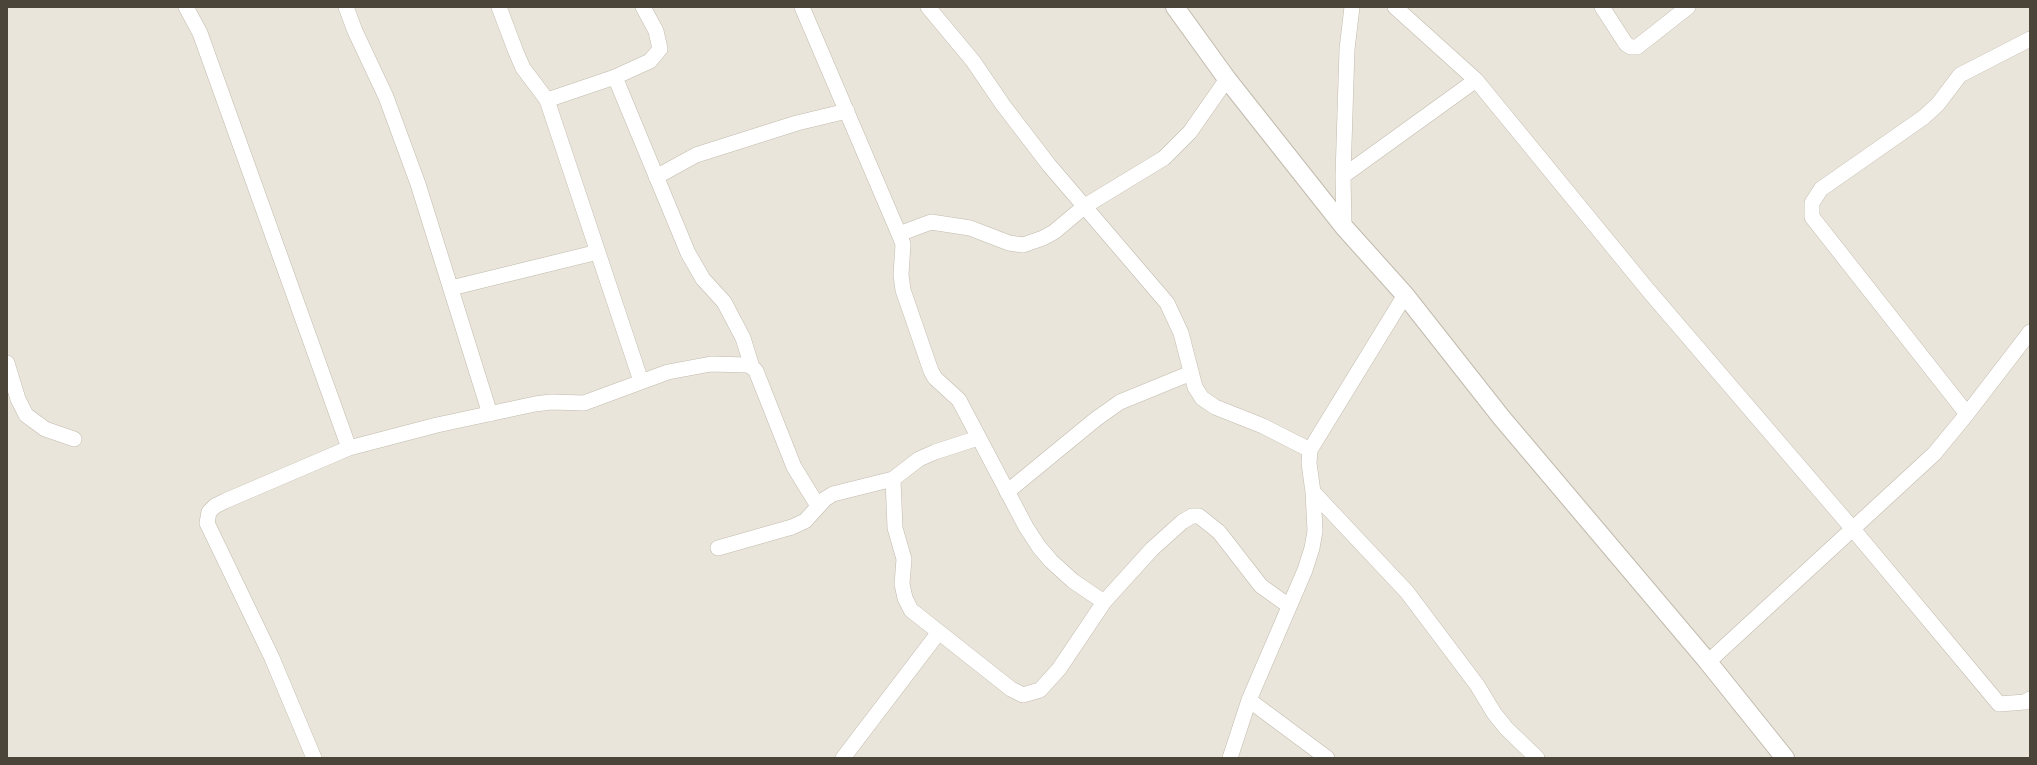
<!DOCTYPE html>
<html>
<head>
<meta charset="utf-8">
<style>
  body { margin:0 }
  #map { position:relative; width:2037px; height:765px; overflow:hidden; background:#f6f3ec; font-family:Roboto,sans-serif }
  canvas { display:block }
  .frame { position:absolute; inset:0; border:8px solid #4b4439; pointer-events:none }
</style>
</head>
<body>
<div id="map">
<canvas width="2037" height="765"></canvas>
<div class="frame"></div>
</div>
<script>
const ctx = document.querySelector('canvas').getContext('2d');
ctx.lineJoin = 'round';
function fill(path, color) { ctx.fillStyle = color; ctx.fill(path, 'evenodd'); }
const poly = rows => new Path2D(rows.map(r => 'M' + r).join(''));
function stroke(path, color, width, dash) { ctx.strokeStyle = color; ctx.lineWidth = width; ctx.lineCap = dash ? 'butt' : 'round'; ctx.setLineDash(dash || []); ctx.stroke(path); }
fill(poly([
  [7,7,2030,7,2030,758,7,758]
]), '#eae5da');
const minor = poly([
  [186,7,200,33,349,448],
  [346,7,355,31,386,97,418,184,490,414],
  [499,7,516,52,523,68,547,100,641,381],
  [802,7,899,234],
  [928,7,973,61,1003,105,1049,165,1167,303,1181,333,1195,387,1202,398,1215,407,1263,426,1310,450],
  [1395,7,1476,80,1648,290,1852,528,1999,704,2025,702,2030,699],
  [1602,7,1626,44,1631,47,1637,47,1688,7],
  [615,77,688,253,703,279,724,302,743,338,752,367],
  [547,100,615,77,650,61,660,49,656,31,643,7],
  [1343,176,1347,49,1352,7],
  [656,177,696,155,797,123,847,111],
  [1344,227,1343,176,1476,80],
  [451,288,598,252],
  [7,363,18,399,26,415,45,429,74,439],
  [1967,414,1812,217,1812,203,1821,189,1924,117,1938,104,1960,75,2030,39],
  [893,479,895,528,904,559,902,584,905,598,911,610,1011,689,1023,695,1040,690,1059,669,1104,602,1152,549,1182,522,1192,516,1199,516,1219,532,1261,586,1289,606],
  [1007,492,1096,419,1120,402,1191,373],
  [1313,492,1407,592,1477,685,1494,713,1506,728,1537,758],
  [718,548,792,527,805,521,825,499,833,494,893,479,919,459,935,452,978,438],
  [1104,602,1073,581,1051,561,1039,547,1026,527,959,400,935,378,931,371,903,290,901,275,903,244,899,234,931,222,970,228,1009,243,1023,245,1043,238,1054,232,1085,206,1164,158,1190,132,1227,79],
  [1708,662,1934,454,1967,414,2030,332],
  [1249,700,1327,758],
  [314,758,272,658,207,523,209,512,215,506,225,501,349,448,437,425,535,404,551,402,584,403,668,372,711,364,747,365,752,367,756,371,794,467,818,506],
  [843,758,939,632],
  [1230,758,1249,700,1305,570,1312,548,1315,531,1313,492,1309,463,1310,450,1405,295]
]);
const tertiary = poly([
  [1175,7,1227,79,1344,227,1405,295,1501,417,1708,662,1785,758]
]);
stroke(minor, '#c2bbae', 16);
stroke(tertiary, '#c2bbae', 20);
stroke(minor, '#fff', 15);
stroke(tertiary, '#fff', 18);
</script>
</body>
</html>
